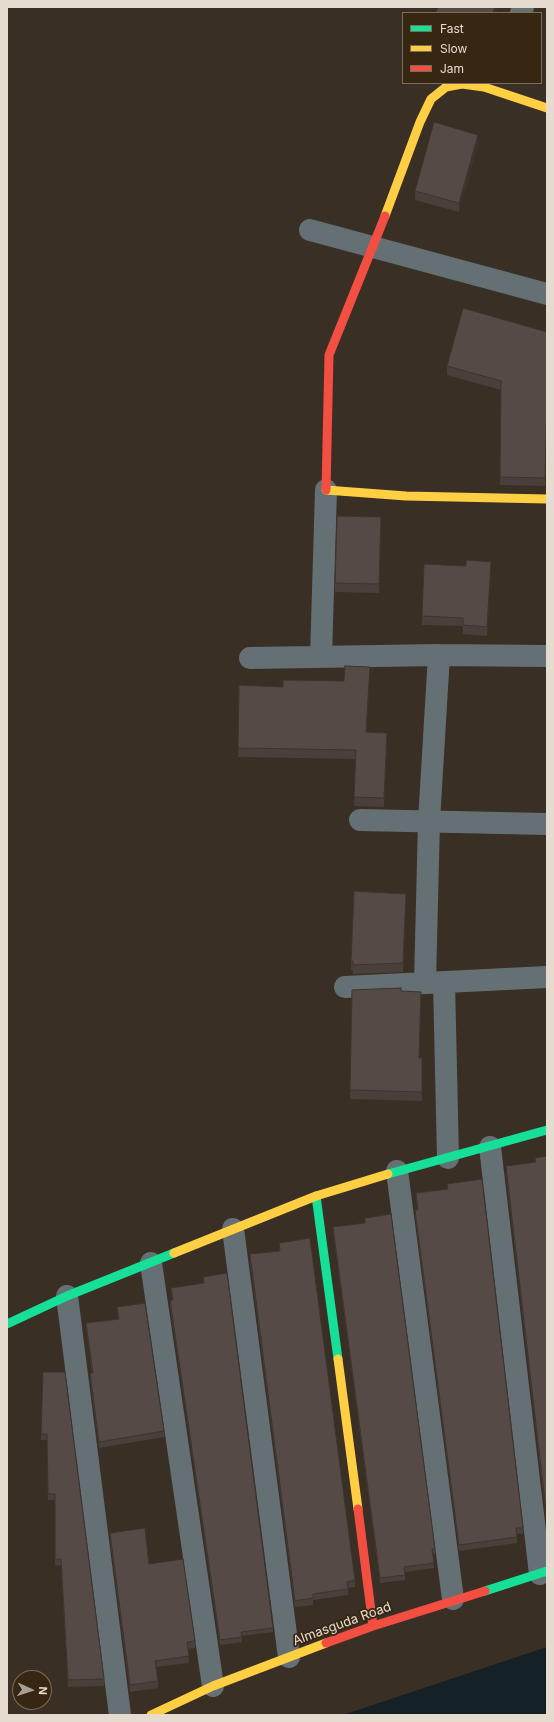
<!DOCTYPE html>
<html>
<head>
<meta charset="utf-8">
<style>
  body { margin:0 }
  #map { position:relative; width:554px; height:1722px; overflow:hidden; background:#392f24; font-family:Inter,sans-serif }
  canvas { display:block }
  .frame { position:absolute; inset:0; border:8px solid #e6dbcf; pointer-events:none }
  .legend { position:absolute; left:402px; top:12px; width:140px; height:72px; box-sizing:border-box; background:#362612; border:1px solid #7c6e5e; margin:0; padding:5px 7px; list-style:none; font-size:12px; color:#e6dbcf }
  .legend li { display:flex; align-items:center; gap:8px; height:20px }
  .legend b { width:20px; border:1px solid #7c6e5e }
  .north { position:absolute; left:12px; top:1670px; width:40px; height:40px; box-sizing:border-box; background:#362612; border:1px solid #7c6e5e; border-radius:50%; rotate:93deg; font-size:11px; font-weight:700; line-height:16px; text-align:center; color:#e6dbcf }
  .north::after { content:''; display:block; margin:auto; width:14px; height:18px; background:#a99f93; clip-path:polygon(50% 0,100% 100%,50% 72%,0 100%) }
</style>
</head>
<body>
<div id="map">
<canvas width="554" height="1722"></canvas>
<div class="frame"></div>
<ul class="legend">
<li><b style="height:5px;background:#16e098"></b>Fast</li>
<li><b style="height:5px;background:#ffcf43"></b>Slow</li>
<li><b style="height:5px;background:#f24e42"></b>Jam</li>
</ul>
<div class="north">N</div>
</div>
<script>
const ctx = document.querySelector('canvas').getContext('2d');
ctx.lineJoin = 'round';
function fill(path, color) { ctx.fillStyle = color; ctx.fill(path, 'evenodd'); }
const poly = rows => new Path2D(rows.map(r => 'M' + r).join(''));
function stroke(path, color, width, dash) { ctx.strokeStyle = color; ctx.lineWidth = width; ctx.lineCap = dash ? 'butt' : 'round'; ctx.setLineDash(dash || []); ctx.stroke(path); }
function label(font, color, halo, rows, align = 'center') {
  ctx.font = font + ' Inter,sans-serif'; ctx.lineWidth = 3.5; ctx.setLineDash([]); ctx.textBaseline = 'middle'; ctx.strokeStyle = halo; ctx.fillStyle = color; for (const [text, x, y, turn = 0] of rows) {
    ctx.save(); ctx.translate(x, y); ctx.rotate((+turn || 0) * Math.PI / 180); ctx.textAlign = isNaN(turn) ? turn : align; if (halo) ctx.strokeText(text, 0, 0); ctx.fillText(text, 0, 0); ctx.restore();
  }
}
fill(poly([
  [547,1647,547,1715,343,1715]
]), '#142125');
stroke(poly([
  [521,13,523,7],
  [310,230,547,294],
  [321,657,326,490],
  [250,658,439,655,547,656],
  [360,820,547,824],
  [444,982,448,1158],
  [425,983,429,821,439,655],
  [345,987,547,977],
  [490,1147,540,1574],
  [397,1171,453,1599],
  [233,1229,289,1657],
  [151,1263,213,1686],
  [67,1296,120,1715]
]), '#657074', 22);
stroke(poly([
  [388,1174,547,1130],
  [316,1196,338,1359],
  [7,1324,67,1296,174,1253],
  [485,1591,547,1571]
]), '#16e098', 9);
stroke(poly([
  [385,216,420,122,431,99,446,87,462,84,484,87,547,108],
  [326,490,406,496,547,499],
  [174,1253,316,1196,388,1174],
  [338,1359,358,1509],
  [151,1715,213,1686,326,1643]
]), '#ffcf43', 9);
stroke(poly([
  [326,490,329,355,385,216],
  [358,1509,373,1626],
  [326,1643,373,1626,485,1591]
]), '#f24e42', 9);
fill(poly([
  [478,144,459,212,415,200,415,191],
  [547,332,547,408,545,486,500,485,501,390,447,375,447,366],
  [381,517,379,593,335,592,335,583],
  [491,571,487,636,463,634,463,626,422,625,422,616],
  [370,676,366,732,387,742,384,807,354,806,356,759,238,757,239,685,283,687,344,681],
  [406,902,403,972,353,974,353,970,351,970,351,961],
  [352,990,401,991,419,1058,422,1058,422,1101,350,1099],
  [547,1156,547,1526,506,1173,506,1166,535,1162,535,1158],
  [447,1184,523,1528,523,1534,517,1534,517,1543,459,1551,415,1216,415,1210,417,1210,416,1193,447,1189],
  [365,1218,435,1549,435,1554,433,1554,434,1568,405,1572,405,1580,380,1583,333,1232,333,1227,365,1223],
  [279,1243,355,1580,355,1587,348,1588,348,1595,313,1600,313,1605,295,1607,250,1261,250,1254,279,1251],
  [203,1277,273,1628,273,1632,242,1636,242,1642,220,1645,170,1305,170,1300,172,1300,171,1288,204,1283],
  [117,1307,164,1431,164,1437,99,1448,90,1379,90,1373,92,1373,86,1329,86,1323,118,1319],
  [43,1372,104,1679,104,1686,68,1687,61,1566,55,1565,55,1500,48,1500,47,1440,41,1440],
  [110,1533,195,1641,195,1648,188,1649,189,1663,156,1667,158,1681,158,1688,130,1692,110,1540]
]), '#49403b');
fill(poly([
  [495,7,498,7,496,13,493,13],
  [478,135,478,144,459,212,459,203],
  [491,562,491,571,487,636,487,627],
  [370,667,370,676,366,741,366,732],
  [387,733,387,742,384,807,384,798],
  [406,894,406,902,403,972,403,963]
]), '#3c3430');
const building = poly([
  [438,7,495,7,493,13,436,13,438,7],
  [434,122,478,135,459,203,415,191,434,122],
  [463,308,547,332,547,399,545,478,500,477,501,381,447,366,463,308],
  [337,516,381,517,379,584,335,583,337,516],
  [466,560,491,562,487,627,463,625,463,618,422,616,424,564,466,566,466,560],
  [345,666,370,667,366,732,387,733,384,798,354,797,356,750,238,748,239,685,283,687,283,680,344,681,345,666],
  [354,891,406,894,403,963,353,965,353,961,351,961,354,891],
  [401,988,401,991,421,992,419,1058,422,1058,422,1092,350,1090,352,990,401,988],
  [547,1156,547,1519,506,1166,536,1162,535,1158,547,1156],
  [482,1179,523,1528,516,1528,517,1537,459,1545,415,1210,418,1210,416,1193,448,1189,447,1184,482,1179],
  [391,1214,435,1549,432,1549,434,1563,404,1567,405,1575,380,1578,333,1227,365,1223,365,1218,391,1214],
  [310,1238,355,1580,347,1582,348,1589,313,1594,313,1598,295,1601,250,1254,280,1251,279,1243,310,1238],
  [227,1273,273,1628,241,1632,242,1637,220,1640,170,1300,173,1300,171,1288,204,1283,203,1277,227,1273],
  [145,1303,164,1431,99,1442,90,1373,93,1373,86,1323,119,1319,117,1307,145,1303],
  [43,1372,65,1372,104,1679,68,1680,61,1559,55,1559,55,1494,48,1494,47,1434,41,1434,43,1372],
  [145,1528,149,1564,183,1559,195,1641,187,1642,189,1656,155,1661,158,1681,130,1685,110,1533,145,1528]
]);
fill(building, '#554a45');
stroke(building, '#3c3430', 1);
label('13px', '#e6dbcf', '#362612', [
  ["Almasguda Road",342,1624,-20]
]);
</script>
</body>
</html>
